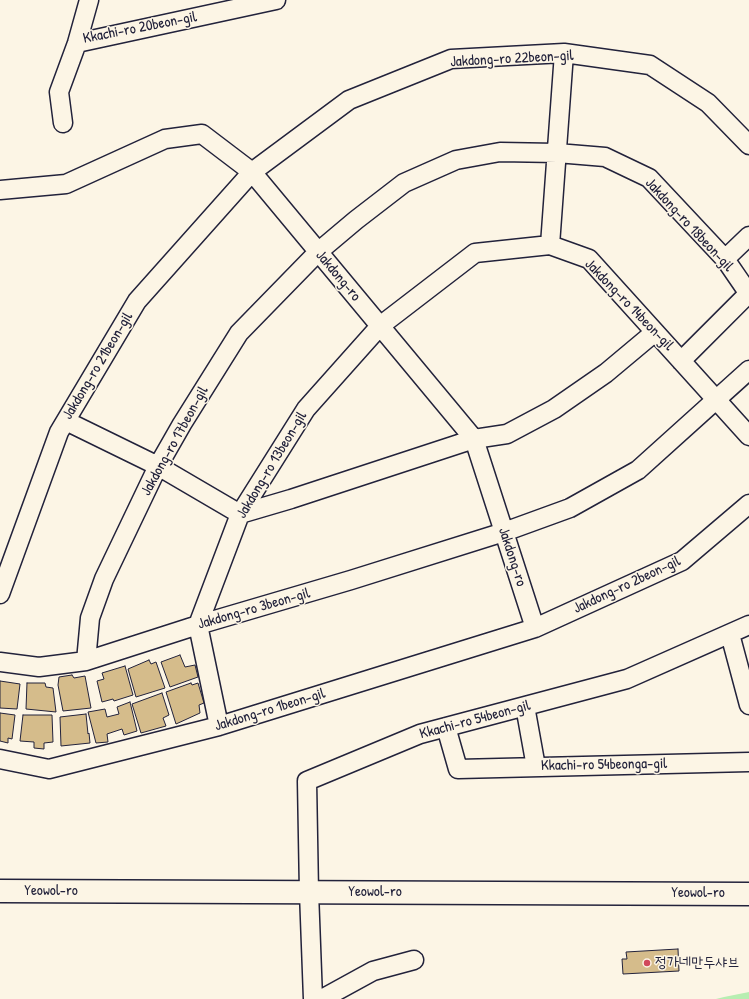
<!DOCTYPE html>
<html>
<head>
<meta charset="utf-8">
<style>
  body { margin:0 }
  canvas { display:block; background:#fcf5e5 }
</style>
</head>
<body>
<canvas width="749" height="999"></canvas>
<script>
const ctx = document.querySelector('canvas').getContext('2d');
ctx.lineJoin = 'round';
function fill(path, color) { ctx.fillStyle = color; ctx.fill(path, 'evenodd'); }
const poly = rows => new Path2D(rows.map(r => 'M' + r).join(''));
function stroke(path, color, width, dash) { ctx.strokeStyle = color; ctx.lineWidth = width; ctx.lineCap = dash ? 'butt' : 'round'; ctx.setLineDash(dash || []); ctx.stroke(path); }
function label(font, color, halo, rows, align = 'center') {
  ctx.font = font + ' "Patrick Hand","Poor Story",sans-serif'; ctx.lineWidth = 3; ctx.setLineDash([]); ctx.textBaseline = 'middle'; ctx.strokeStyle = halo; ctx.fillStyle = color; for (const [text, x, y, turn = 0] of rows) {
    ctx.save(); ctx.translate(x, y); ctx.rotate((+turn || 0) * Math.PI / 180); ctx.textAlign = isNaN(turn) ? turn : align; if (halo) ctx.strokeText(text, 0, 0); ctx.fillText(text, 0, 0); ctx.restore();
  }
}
fill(poly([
  [749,992,749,999,716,999,724,997]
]), '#b7eeb1');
const building = poly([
  [180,655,185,667,195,665,198,677,170,687,161,662,180,655],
  [149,660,151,664,156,662,165,688,136,697,128,669,149,660],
  [125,666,133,695,114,701,113,699,102,702,97,681,104,679,102,673,125,666],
  [72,675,74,678,85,676,91,708,63,711,58,685,59,677,72,675],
  [0,681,20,684,17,709,0,708,0,681],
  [27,683,45,683,46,687,53,688,56,712,26,709,27,683],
  [191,683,192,685,198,683,204,703,199,705,200,713,176,724,166,692,191,683],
  [162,693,169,715,163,718,166,726,141,733,132,704,162,693],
  [130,702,137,731,124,735,122,729,107,734,108,742,96,743,88,712,105,709,107,717,119,714,117,707,130,702],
  [0,713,15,715,12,739,8,738,8,743,0,741,0,713],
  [86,714,88,734,89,733,90,743,61,746,60,717,86,714],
  [23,715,52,715,53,742,44,743,44,749,34,748,34,742,20,741,23,715],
  [678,949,679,971,623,974,622,959,627,959,626,952,678,949]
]);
fill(building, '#d5bc8b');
stroke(building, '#22223b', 1);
const street = poly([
  [77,43,276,0],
  [63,123,59,92,77,43,89,0],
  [0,190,66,184,165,139,202,134,252,172,474,439,535,628],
  [550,245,564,53],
  [725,259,749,236],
  [681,361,749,293],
  [66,421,158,466,240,514,291,499,474,439,507,434,554,409,606,373,655,332],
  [0,594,59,432,137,301,252,172,349,100,451,59,564,53,650,65,708,103,749,145],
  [730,634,749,705],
  [86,661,90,618,104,579,158,466,182,424,239,333,318,252,356,220,404,183,456,160,500,152,557,153,605,157,649,178,725,259,749,294],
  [0,662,39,667,86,661,198,625,351,580,504,532,570,508,638,470,749,370],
  [525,706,536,767],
  [219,726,198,625,240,514,306,409,380,326,475,253,550,245,589,259,749,436],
  [446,727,458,769,749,762],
  [0,759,49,769,219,726,535,628,682,561,749,504],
  [313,999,309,892,307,781,420,734,627,679,749,625],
  [322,999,373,971,414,960]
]);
const secondary = poly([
  [0,891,749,894]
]);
stroke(street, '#22223b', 21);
stroke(secondary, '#22223b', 25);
stroke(street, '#fcf5e5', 18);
stroke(secondary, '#fcf5e5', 22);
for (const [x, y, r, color] of [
  [647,963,4,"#d1495b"]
]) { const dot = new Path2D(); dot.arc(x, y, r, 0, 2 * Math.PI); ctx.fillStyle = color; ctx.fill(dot); stroke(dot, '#fcf5e5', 1.5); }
label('15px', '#22223b', '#fcf5e5', [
  ["Kkachi-ro 20beon-gil",140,28,-11],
  ["Jakdong-ro 22beon-gil",512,59,-3],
  ["Jakdong-ro 18beon-gil",689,225,47],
  ["Jakdong-ro",338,276,50],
  ["Jakdong-ro 14beon-gil",629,305,46],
  ["Jakdong-ro 21beon-gil",98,366,-59],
  ["Jakdong-ro 17beon-gil",175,441,-61],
  ["Jakdong-ro 13beon-gil",272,465,-59],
  ["Jakdong-ro",512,557,72],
  ["Jakdong-ro 2beon-gil",627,585,-25],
  ["Jakdong-ro 3beon-gil",254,609,-16],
  ["Jakdong-ro 1beon-gil",270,710,-17],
  ["Kkachi-ro 54beon-gil",475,720,-15],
  ["Kkachi-ro 54beonga-gil",604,765,-1],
  ["Yeowol-ro",51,891],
  ["Yeowol-ro",375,892],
  ["Yeowol-ro",698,893]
]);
label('15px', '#22223b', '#fcf5e5', [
  ["정가네만두샤브",655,963]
], 'left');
</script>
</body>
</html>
